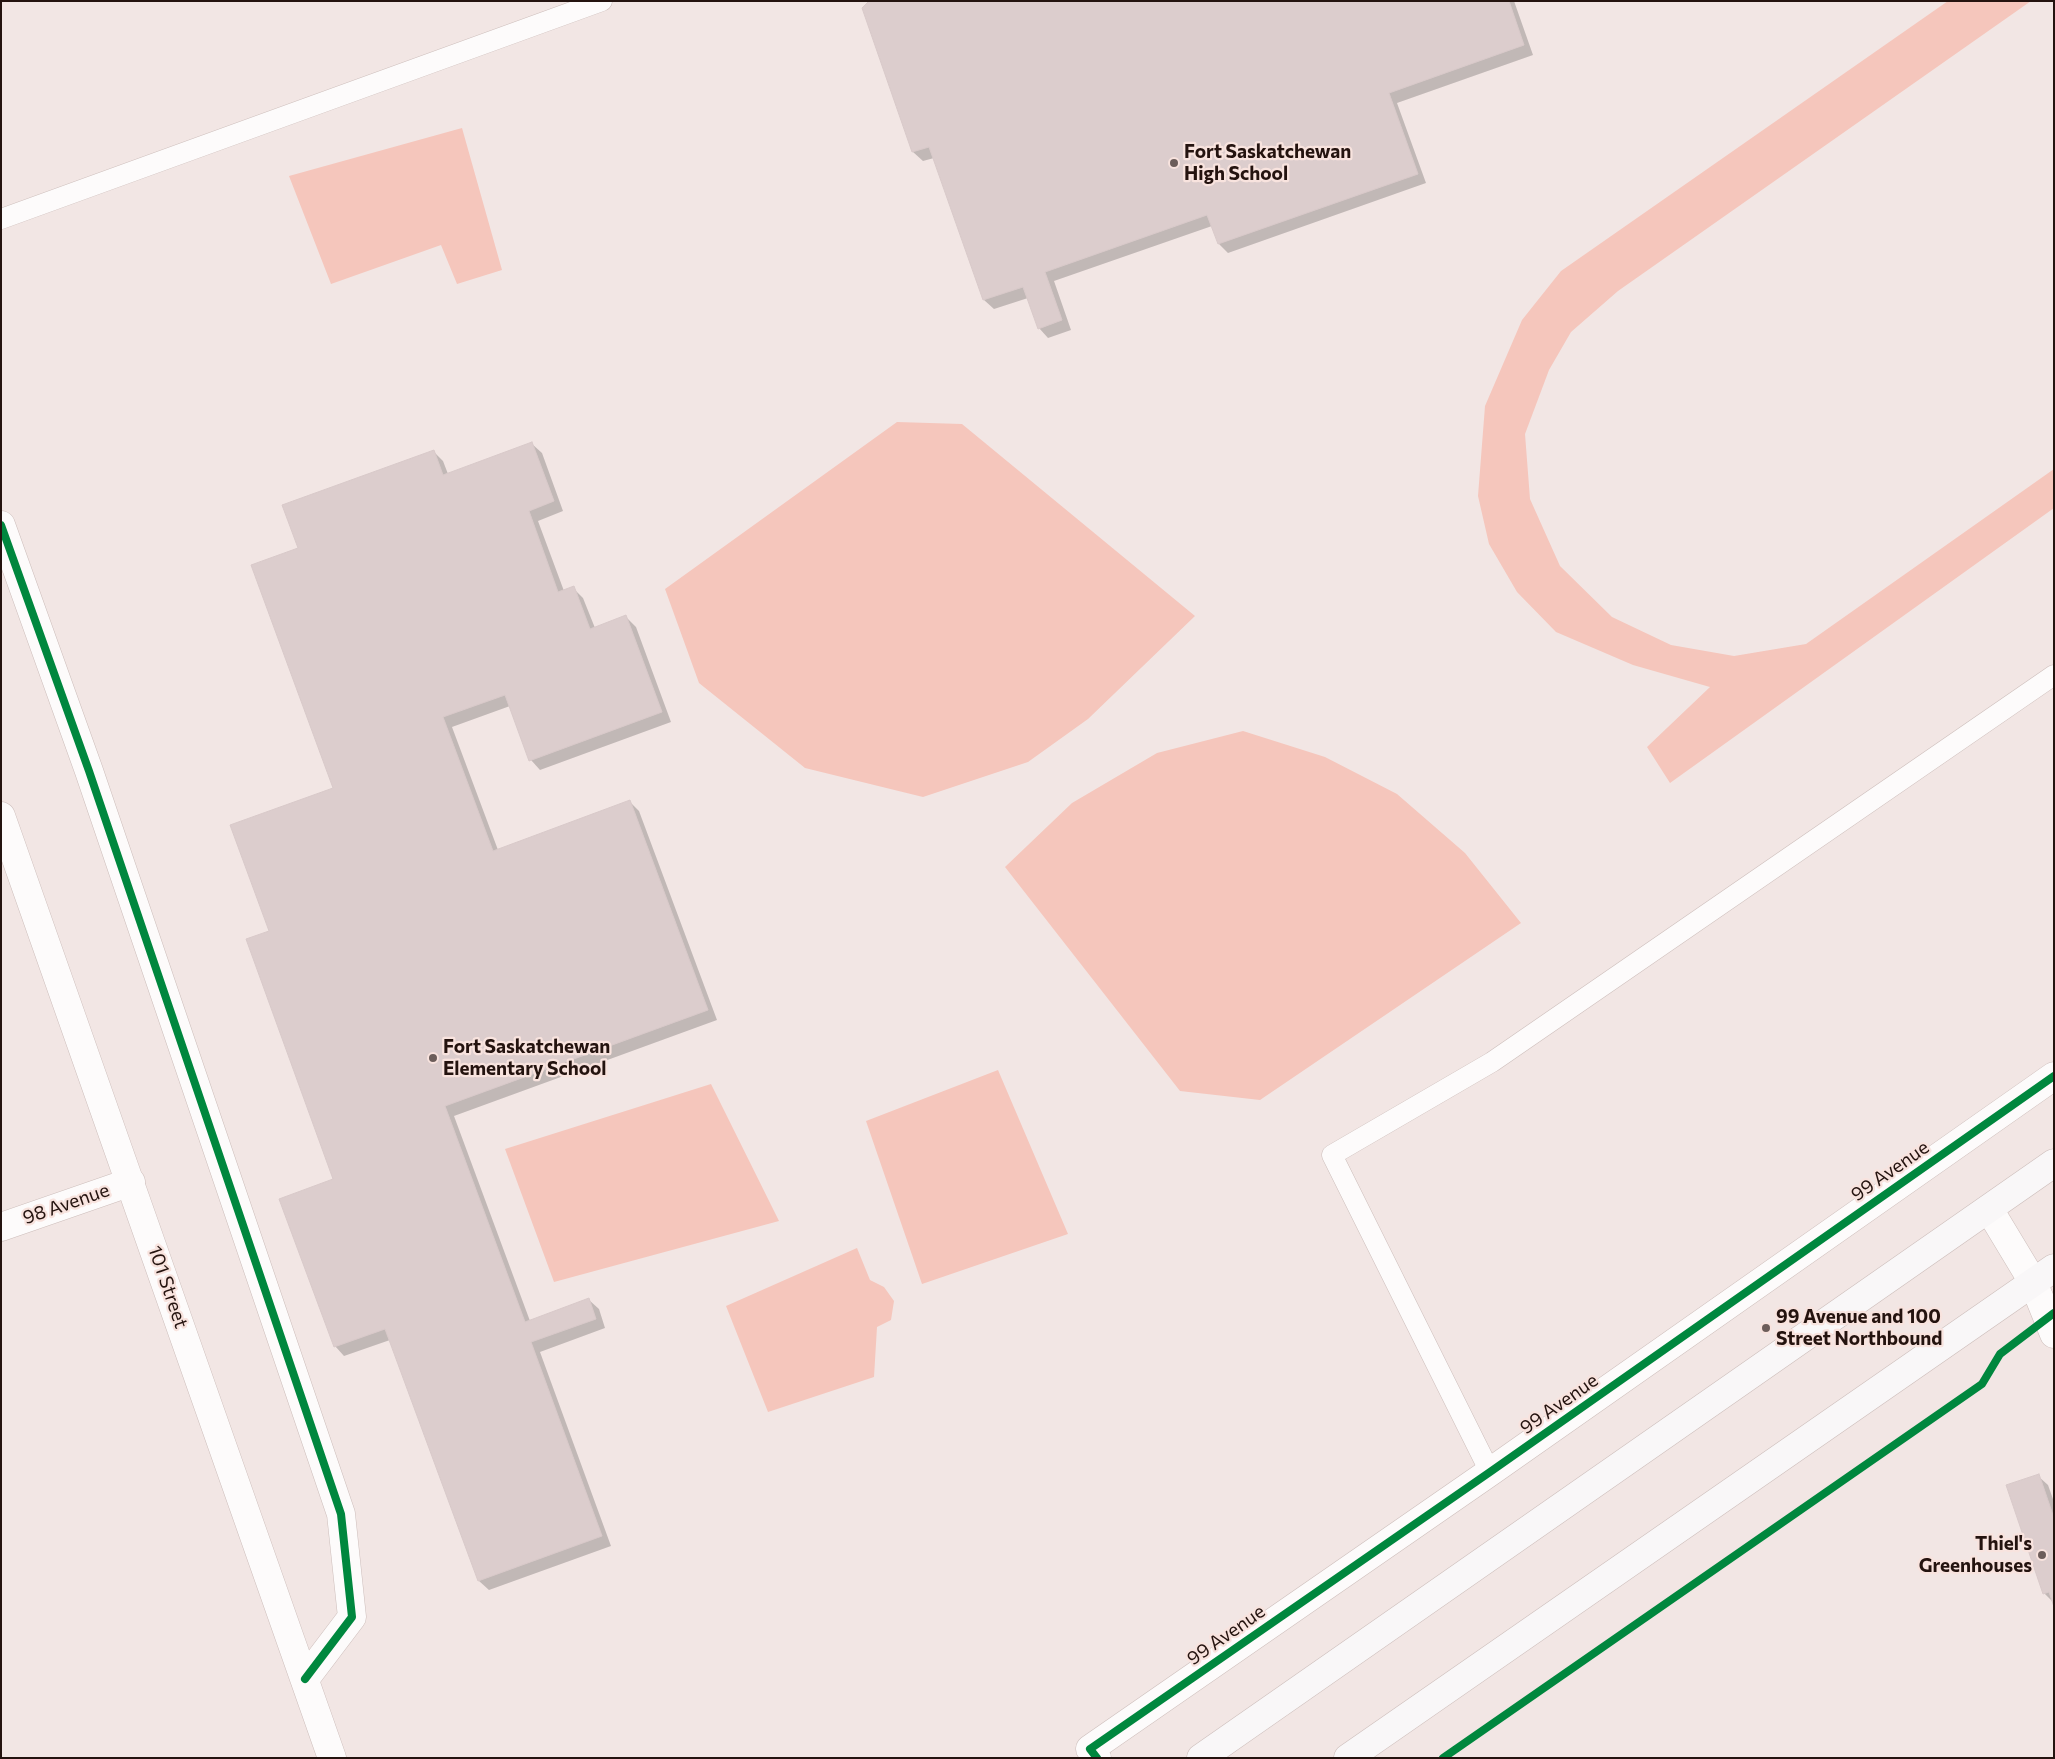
<!DOCTYPE html>
<html>
<head>
<meta charset="utf-8">
<style>
  body { margin:0 }
  #map { position:relative; width:2055px; height:1759px; overflow:hidden; background:#f2e6e4; font-family:Commissioner,sans-serif }
  canvas { display:block }
  .frame { position:absolute; inset:0; border:2px solid #24130f; pointer-events:none }
</style>
</head>
<body>
<div id="map">
<canvas width="2055" height="1759"></canvas>
<div class="frame"></div>
</div>
<script>
const ctx = document.querySelector('canvas').getContext('2d');
ctx.lineJoin = 'round';
function fill(path, color) { ctx.fillStyle = color; ctx.fill(path, 'evenodd'); }
const poly = rows => new Path2D(rows.map(r => 'M' + r).join(''));
function stroke(path, color, width, dash) { ctx.strokeStyle = color; ctx.lineWidth = width; ctx.lineCap = dash ? 'butt' : 'round'; ctx.setLineDash(dash || []); ctx.stroke(path); }
function label(font, color, halo, rows, align = 'center') {
  ctx.font = font + ' Commissioner,sans-serif'; ctx.lineWidth = 4.5; ctx.setLineDash([]); ctx.textBaseline = 'middle'; ctx.strokeStyle = halo; ctx.fillStyle = color; for (const [text, x, y, turn = 0] of rows) {
    ctx.save(); ctx.translate(x, y); ctx.rotate((+turn || 0) * Math.PI / 180); ctx.textAlign = isNaN(turn) ? turn : align; if (halo) ctx.strokeText(text, 0, 0); ctx.fillText(text, 0, 0); ctx.restore();
  }
}
fill(poly([
  [1948,1,2031,1,1618,291,1571,332,1549,370,1525,434,1530,499,1560,566,1612,617,1671,645,1734,656,1806,644,2054,469,2054,508,1670,783,1647,747,1710,687,1633,665,1556,632,1517,592,1489,544,1478,496,1485,406,1522,320,1561,271],
  [462,128,502,270,457,284,441,245,331,284,289,176],
  [897,422,962,424,1195,616,1088,719,1028,762,923,797,805,768,699,683,665,589],
  [1243,731,1325,757,1397,794,1465,853,1521,923,1260,1100,1180,1091,1005,867,1072,803,1157,753],
  [998,1070,1068,1234,922,1284,866,1121],
  [711,1084,779,1221,554,1282,505,1149],
  [857,1248,870,1280,884,1287,894,1301,891,1320,877,1327,874,1377,768,1412,726,1306]
]), '#f5c6bc');
fill(poly([
  [871,1,1514,1,1533,55,1397,103,1426,183,1228,253,1219,244,1212,226,1054,281,1071,330,1048,338,1039,328,1028,298,994,309,984,300,934,158,923,161,913,152],
  [532,444,542,453,563,511,538,521,564,591,573,588,583,598,595,628,626,617,636,627,671,722,540,770,531,760,510,706,452,727,498,850,630,802,639,811,717,1020,454,1116,530,1321,589,1300,599,1309,605,1328,540,1352,611,1546,489,1590,479,1581,390,1340,344,1356,335,1346,335,1180,270,931,335,789,299,549,434,452,443,461,448,474],
  [2038,1476,2048,1485,2054,1502,2054,1603,2044,1593]
]), '#0003');
const building = poly([
  [869,1,1509,1,1524,45,1389,93,1418,174,1218,244,1207,215,1045,272,1062,320,1038,329,1023,287,983,300,929,147,912,152,862,8,869,1],
  [532,442,554,501,529,511,558,592,574,586,590,629,626,615,662,712,529,761,505,695,443,717,493,851,630,800,708,1010,445,1106,525,1322,589,1298,596,1319,531,1342,602,1536,478,1581,385,1329,334,1347,279,1199,333,1179,246,939,269,931,230,825,333,788,251,565,298,548,282,505,434,450,443,475,532,442],
  [2039,1474,2054,1518,2054,1607,2049,1592,2043,1594,2006,1485,2039,1474]
]);
fill(building, '#dccdcd');
stroke(building, '#d8c9c9', 1);
const service = poly([
  [1,219,602,1],
  [1490,1472,1332,1155,1492,1062,2054,675]
]);
const minor = poly([
  [1,525,89,771,341,1514,352,1617,305,1679],
  [1989,1209,2033,1282,2054,1334],
  [1,1227,131,1182],
  [1097,1758,1090,1749,1490,1472,2054,1076]
]);
const tertiary = poly([
  [1,816,332,1758]
]);
const secondary = poly([
  [1201,1758,2054,1163],
  [1348,1758,2054,1268]
]);
stroke(service, '#ccbdba', 21);
stroke(minor, '#ccbdba', 29);
stroke(tertiary, '#ccbdba', 29);
stroke(secondary, '#ccbdba', 29);
stroke(service, '#fdfbfb', 20);
stroke(minor, '#fdfbfb', 28);
stroke(tertiary, '#fdfbfb', 28);
stroke(secondary, '#f9f7f8', 28);
stroke(poly([
  [1,525,89,771,341,1514,352,1617,305,1679],
  [1097,1758,1090,1749,1490,1472,2054,1076],
  [1443,1758,1982,1384,2000,1354,2054,1313]
]), '#00873e', 8);
for (const [x, y, r, color] of [
  [1174,163,5,"#6c5d5a"],
  [433,1058,5,"#6c5d5a"],
  [1766,1328,5,"#6c5d5a"],
  [2042,1555,5,"#6c5d5a"]
]) { const dot = new Path2D(); dot.arc(x, y, r, 0, 2 * Math.PI); ctx.fillStyle = color; ctx.fill(dot); stroke(dot, '#f8e3de', 2); }
label('bold 19px', '#24130f', '#f8e3de', [
  ["Fort Saskatchewan",1184,152],
  ["High School",1184,174],
  ["Fort Saskatchewan",443,1047],
  ["Elementary School",443,1069],
  ["99 Avenue and 100",1776,1317],
  ["Street Northbound",1776,1339],
  ["Thiel's",2032,1544,"right"],
  ["Greenhouses",2032,1566,"right"]
], 'left');
label('19px', '#24130f', '#f8e3de', [
  ["99 Avenue",1890,1171,-35],
  ["98 Avenue",66,1204,-19],
  ["101 Street",168,1287,71],
  ["99 Avenue",1559,1404,-35],
  ["99 Avenue",1226,1635,-35]
]);
</script>
</body>
</html>
